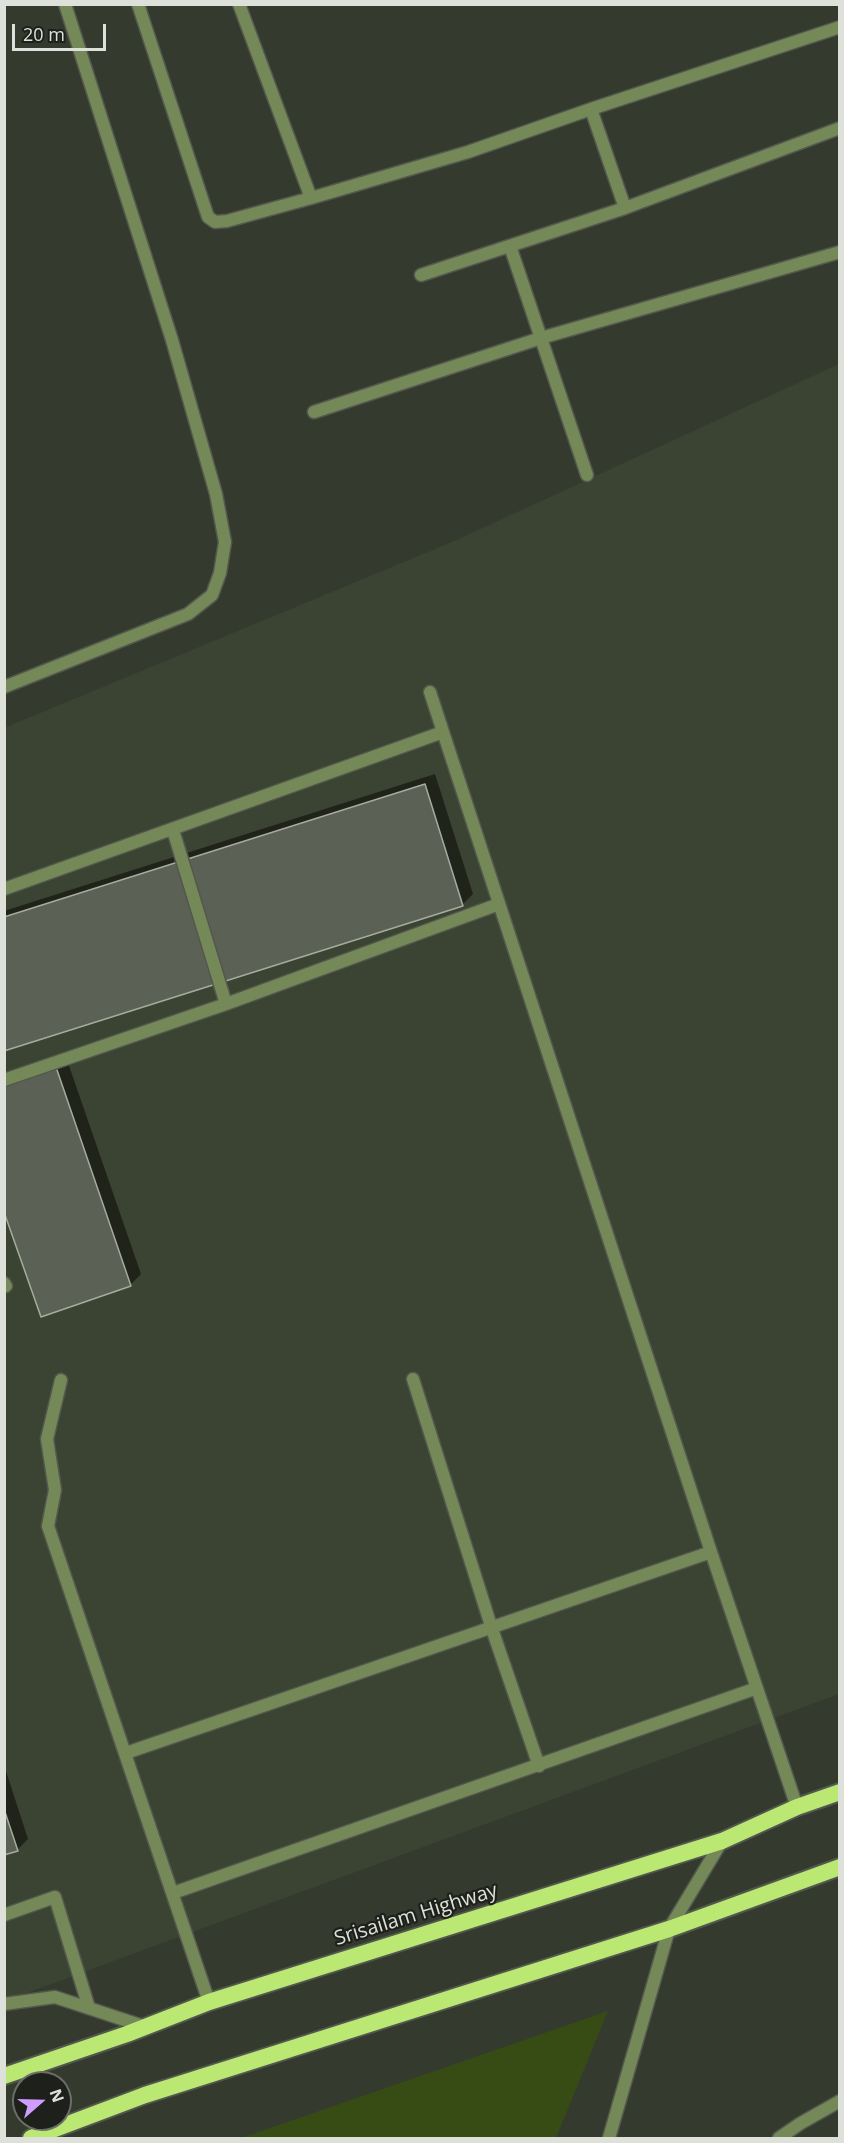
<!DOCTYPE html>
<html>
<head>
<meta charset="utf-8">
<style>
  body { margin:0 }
  #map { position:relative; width:844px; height:2143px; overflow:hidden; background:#353a2f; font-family:"Open Sans",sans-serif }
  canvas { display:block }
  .frame { position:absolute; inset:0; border:6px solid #dee1da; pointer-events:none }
  .north { position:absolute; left:12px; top:2071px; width:60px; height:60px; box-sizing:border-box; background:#1e201b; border:2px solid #6b6d67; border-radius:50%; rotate:70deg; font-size:16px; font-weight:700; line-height:24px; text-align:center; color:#dee1da }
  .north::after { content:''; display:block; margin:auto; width:21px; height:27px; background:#d09dff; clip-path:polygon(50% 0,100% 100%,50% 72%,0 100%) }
  .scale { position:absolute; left:12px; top:24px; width:94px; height:27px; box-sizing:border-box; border:3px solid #dee1da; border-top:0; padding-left:8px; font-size:18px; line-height:21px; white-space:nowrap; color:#dee1da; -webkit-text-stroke:4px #1e201b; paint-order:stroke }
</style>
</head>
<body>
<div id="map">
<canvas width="844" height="2143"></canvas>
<div class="frame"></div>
<div class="north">N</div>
<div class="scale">20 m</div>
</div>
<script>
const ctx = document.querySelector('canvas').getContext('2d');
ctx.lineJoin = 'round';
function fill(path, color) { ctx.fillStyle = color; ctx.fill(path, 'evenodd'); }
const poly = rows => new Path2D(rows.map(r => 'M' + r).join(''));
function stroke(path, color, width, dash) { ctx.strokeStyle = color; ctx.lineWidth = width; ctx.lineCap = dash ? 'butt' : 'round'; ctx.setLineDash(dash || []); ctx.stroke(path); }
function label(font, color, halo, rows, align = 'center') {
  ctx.font = font + ' "Open Sans",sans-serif'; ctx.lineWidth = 4.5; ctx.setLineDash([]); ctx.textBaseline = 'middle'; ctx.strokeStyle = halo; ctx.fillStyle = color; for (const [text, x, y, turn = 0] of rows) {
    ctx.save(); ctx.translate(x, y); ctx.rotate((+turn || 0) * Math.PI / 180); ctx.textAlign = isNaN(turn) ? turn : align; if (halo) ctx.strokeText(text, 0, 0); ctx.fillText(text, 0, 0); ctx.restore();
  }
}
fill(poly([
  [839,364,839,1694,5,2001,4,728,452,542]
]), '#3b4332');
fill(poly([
  [608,2011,556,2138,241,2138]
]), '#374b14');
fill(poly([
  [435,774,473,894,463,904,4,1050,4,911],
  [66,1057,141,1274,130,1285,4,1079],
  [4,1765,28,1839,17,1850,4,1854]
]), '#0007');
const building = poly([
  [425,784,463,906,4,1051,4,917,425,784],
  [56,1067,131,1286,41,1317,4,1212,4,1085,56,1067],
  [4,1809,18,1851,4,1855,4,1809]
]);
fill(building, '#5c6155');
stroke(building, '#a5ac9e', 1.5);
const service = poly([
  [430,692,711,1552,797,1807],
  [173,830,226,1004],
  [4,889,443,732],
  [4,1080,226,1004,499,904],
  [4,1283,6,1286],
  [413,1379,492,1629,539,1766],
  [61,1380,47,1439,55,1490,48,1526,209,2002],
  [126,1753,711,1552],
  [173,1893,757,1688],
  [4,1915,55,1897,89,2008],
  [779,2138,801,2123,840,2101]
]);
const minor = poly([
  [138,4,208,217,215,222,227,221,311,198],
  [239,4,311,198,468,152,591,109,840,27],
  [591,109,625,208],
  [510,246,587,475],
  [421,275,625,208,840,128],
  [314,412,541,338,840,252]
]);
const tertiary = poly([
  [4,687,188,614,212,595,220,573,225,542,216,494,172,340,65,4],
  [4,2004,55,1997,146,2027],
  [609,2138,669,1929,722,1841]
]);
const trunk = poly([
  [4,2076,127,2034,209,2002,722,1841,797,1807,840,1792],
  [31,2138,145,2095,669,1929,840,1867]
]);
stroke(service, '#53584e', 15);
stroke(minor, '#53584e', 15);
stroke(tertiary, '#53584e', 15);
stroke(trunk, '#53584e', 20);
stroke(service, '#748957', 12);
stroke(minor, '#748957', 12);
stroke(tertiary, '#748957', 12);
stroke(trunk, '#bae873', 16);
label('20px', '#dee1da', '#1e201b', [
  ["Srisailam Highway",416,1915,-17]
]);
</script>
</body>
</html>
